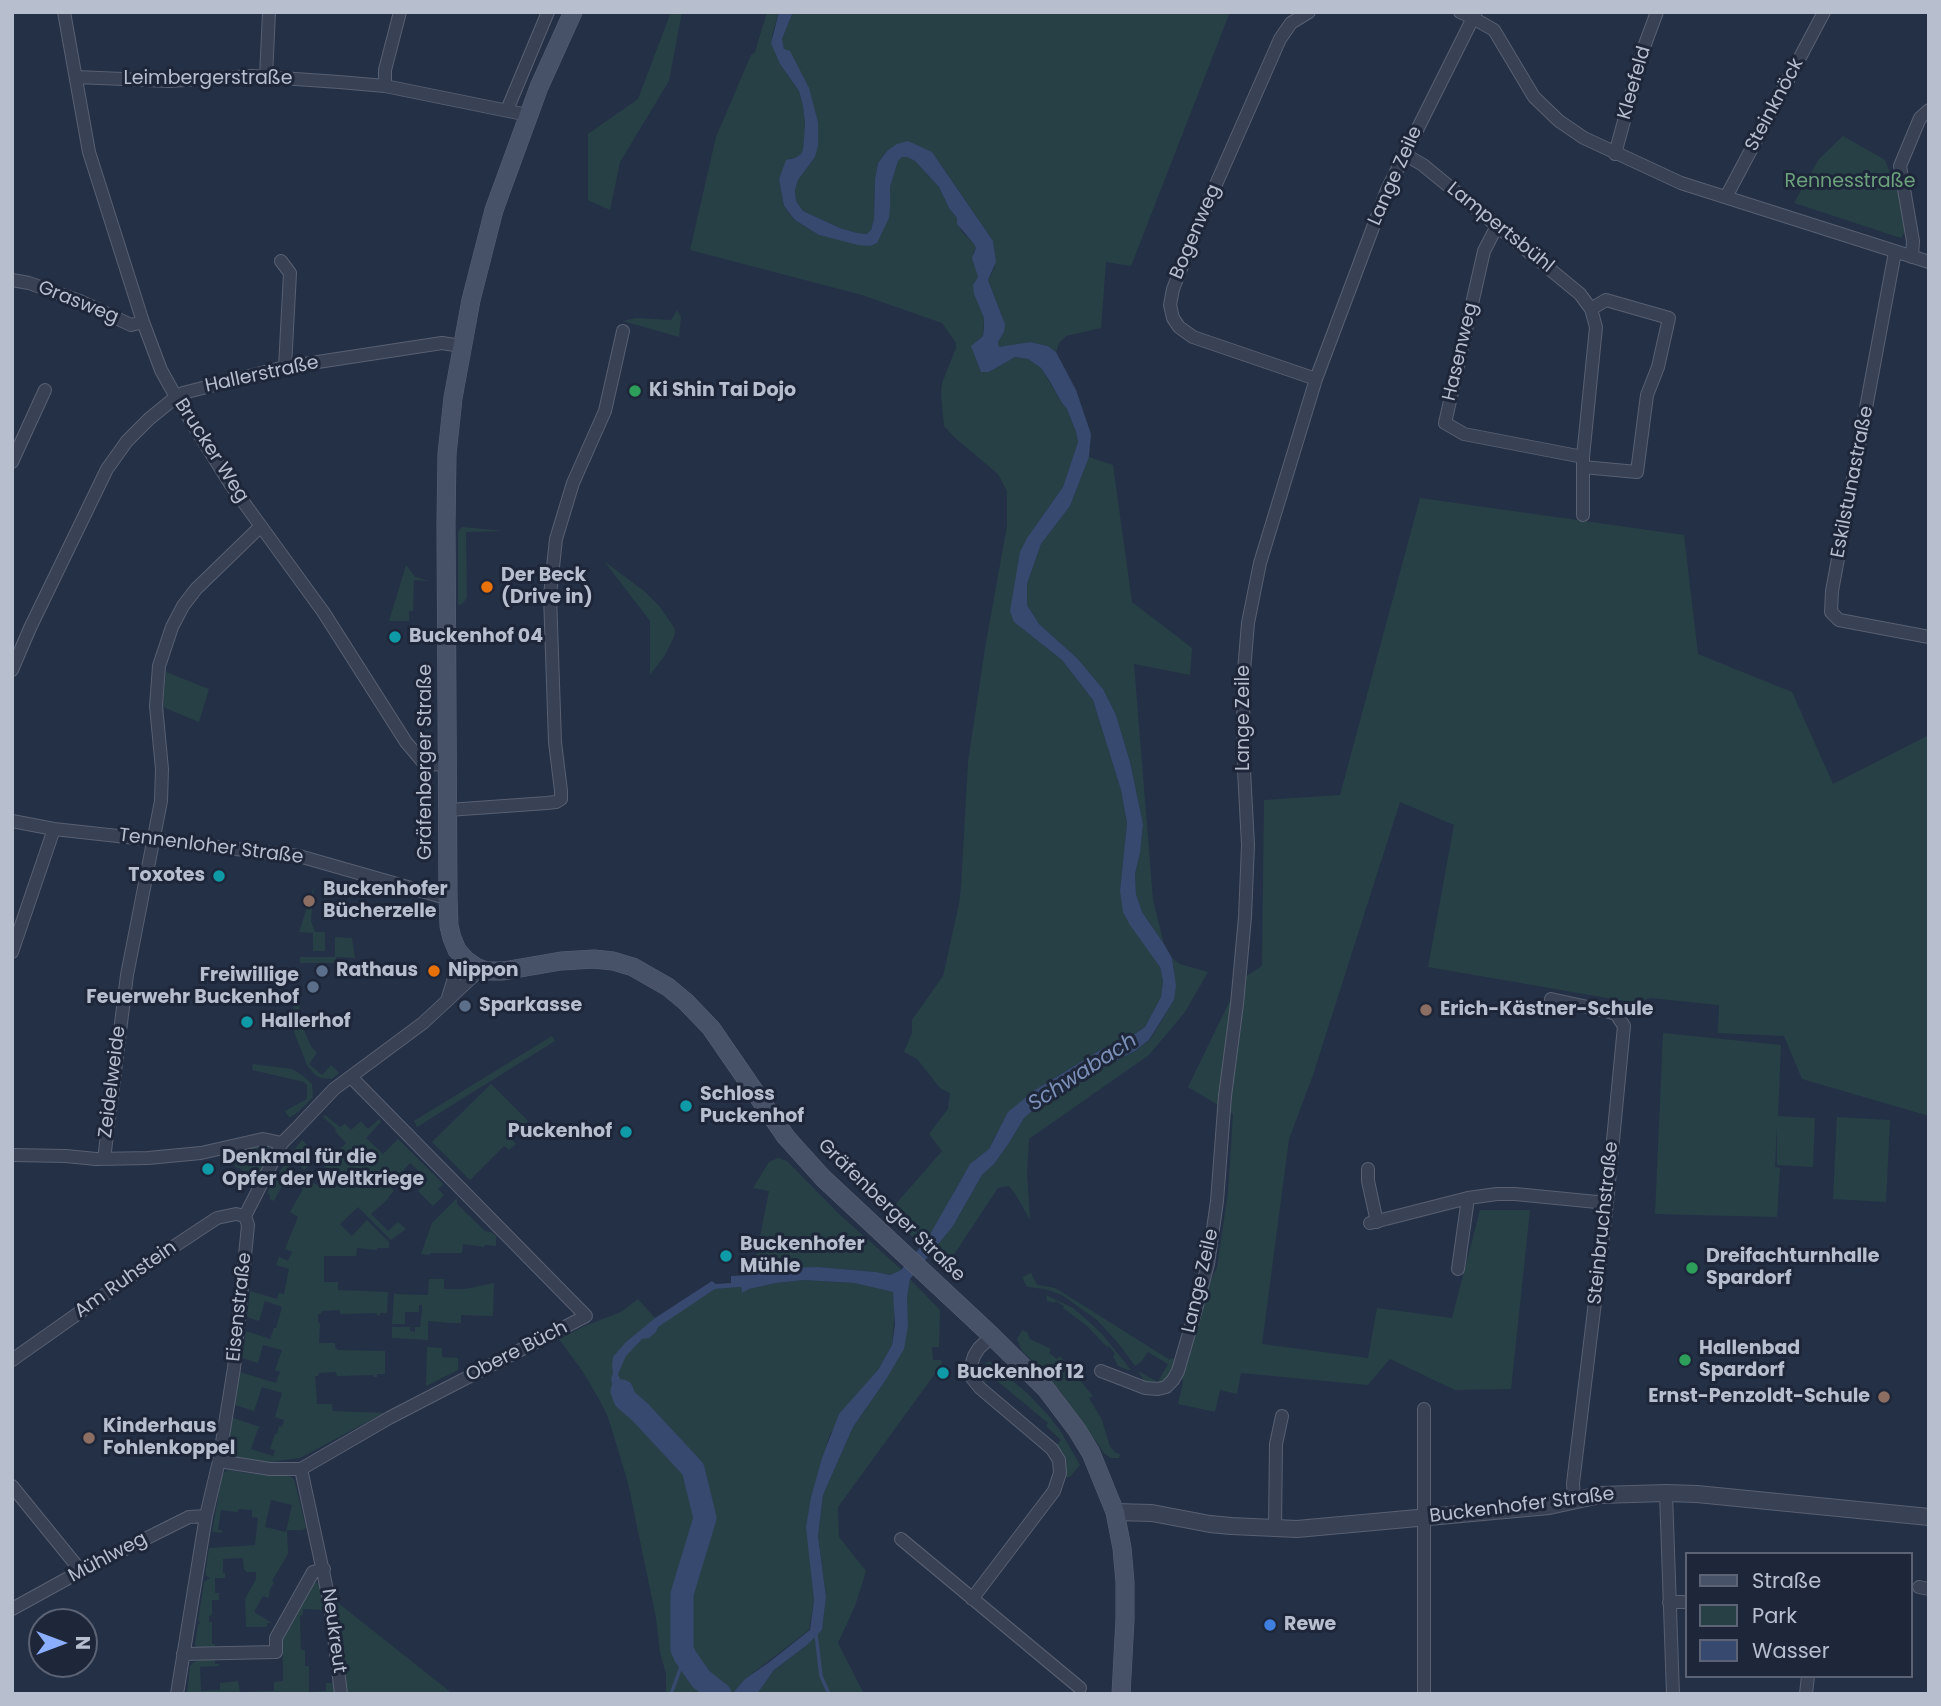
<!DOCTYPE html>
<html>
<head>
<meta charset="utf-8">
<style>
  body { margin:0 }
  #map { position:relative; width:1941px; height:1706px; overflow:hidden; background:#243046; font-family:Poppins,sans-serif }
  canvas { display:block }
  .frame { position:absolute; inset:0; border:14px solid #b7bece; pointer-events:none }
  .legend { position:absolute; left:1685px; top:1552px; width:228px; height:126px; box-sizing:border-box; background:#1e273a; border:2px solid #5b6375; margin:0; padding:9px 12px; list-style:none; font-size:21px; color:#b7bece }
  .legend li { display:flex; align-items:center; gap:14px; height:35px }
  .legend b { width:35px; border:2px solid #5b6375 }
  .north { position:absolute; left:28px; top:1608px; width:70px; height:70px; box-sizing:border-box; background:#1e273a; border:2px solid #5b6375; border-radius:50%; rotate:90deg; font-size:19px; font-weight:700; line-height:28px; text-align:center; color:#b7bece }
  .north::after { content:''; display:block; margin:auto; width:24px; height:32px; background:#8baeff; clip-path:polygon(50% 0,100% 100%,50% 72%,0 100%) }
</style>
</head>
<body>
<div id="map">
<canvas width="1941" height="1706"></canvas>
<div class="frame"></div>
<ul class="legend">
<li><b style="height:9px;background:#475168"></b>Straße</li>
<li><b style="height:19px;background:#274046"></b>Park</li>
<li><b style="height:19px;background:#37496e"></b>Wasser</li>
</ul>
<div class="north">N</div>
</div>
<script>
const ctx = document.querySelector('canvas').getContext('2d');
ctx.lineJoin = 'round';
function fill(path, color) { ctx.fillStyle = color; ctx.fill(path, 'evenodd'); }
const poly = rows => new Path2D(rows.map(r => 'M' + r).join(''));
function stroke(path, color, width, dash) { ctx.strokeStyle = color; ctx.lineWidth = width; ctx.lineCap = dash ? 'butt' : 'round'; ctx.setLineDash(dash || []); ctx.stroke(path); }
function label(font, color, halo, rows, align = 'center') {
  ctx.font = font + ' Poppins,sans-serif'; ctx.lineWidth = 6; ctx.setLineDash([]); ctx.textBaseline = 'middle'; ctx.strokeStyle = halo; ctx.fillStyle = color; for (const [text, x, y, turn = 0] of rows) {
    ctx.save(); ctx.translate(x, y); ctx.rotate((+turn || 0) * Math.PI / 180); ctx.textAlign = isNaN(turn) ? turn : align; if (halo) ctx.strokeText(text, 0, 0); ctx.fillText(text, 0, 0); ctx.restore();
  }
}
fill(poly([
  [671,12,682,12,669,81,620,162,610,210,588,200,588,134,638,99],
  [767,12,779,12,772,35,780,64,799,91,803,106,805,123,803,149,801,154,795,158,790,158,779,178,784,206,789,214,795,220,819,235,870,246,890,207,890,187,898,161,902,157,907,157,915,161,939,187,949,208,957,218,961,231,974,244,976,248,973,253,978,277,980,308,984,318,983,336,976,341,976,359,981,372,989,372,1015,357,1028,359,1041,368,1062,403,1067,409,1076,432,1078,442,1063,487,1027,538,1014,622,1062,660,1093,700,1121,790,1127,823,1120,891,1150,951,1160,967,1163,981,1161,997,1145,1027,1132,1036,1102,1049,1035,1090,995,1136,989,1149,970,1165,955,1190,941,1219,922,1246,888,1213,942,1151,929,1134,948,1109,950,1093,940,1088,917,1059,904,1052,912,1033,912,1020,943,976,959,904,961,887,968,762,985,648,1007,526,1007,491,998,474,954,437,944,426,941,395,942,383,956,348,956,343,942,323,862,295,690,250,716,137,751,55,755,52],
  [793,12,1230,12,1131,266,1106,262,1101,328,1066,336,1059,343,1056,352,1048,346,1030,342,999,348,998,342,1004,332,1002,316,988,280,995,267,993,241,939,162,887,151,878,163,875,179,874,219,871,231,867,234,857,233,840,228,803,211,796,201,795,190,798,180,815,157,818,122,784,50,782,39],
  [1843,136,1885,160,1899,196,1905,232,1901,238,1794,203,1819,159],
  [677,310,681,317,679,337,623,321,636,318,671,320],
  [1089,457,1113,465,1132,602,1192,648,1190,675,1134,664,1153,900,1164,944,1142,912,1136,894,1135,874,1140,853,1143,824,1130,762,1116,715,1103,689,1077,658,1039,624,1027,605,1027,584,1041,544,1070,506],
  [1420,498,1684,535,1698,654,1792,692,1833,784,1929,735,1929,1116,1802,1079,1784,1036,1718,1033,1719,1005,1650,998,1636,1003,1428,967,1454,825,1400,802,1313,1075,1289,1139,1262,1344,1368,1358,1377,1308,1452,1318,1480,1210,1530,1210,1511,1389,1455,1390,1390,1359,1368,1385,1241,1373,1237,1394,1220,1390,1215,1412,1178,1404,1183,1382,1176,1362,1171,1374,1164,1384,1146,1384,1138,1371,1158,1382,1168,1364,1148,1352,1141,1362,1135,1366,1118,1343,1097,1320,1062,1295,1045,1289,1027,1287,1022,1277,1031,1273,1037,1285,1055,1288,1065,1294,1170,1360,1171,1358,1176,1360,1217,1267,1228,1192,1233,1114,1188,1087,1240,980,1262,966,1264,800,1340,795],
  [462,527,505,531,466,532,467,598,462,604,458,605,458,532],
  [604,561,644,591,660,607,675,629,674,637,665,655,650,675,650,621],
  [406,565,415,577,429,581,414,580,413,611,409,611,409,621,389,621],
  [166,672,209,689,199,722,163,707],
  [314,886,311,921,315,932,325,932,325,951,313,951,313,933,299,932],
  [335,937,352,938,355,958,336,957,336,963,300,963,300,957,335,957],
  [1172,958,1180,964,1208,972,1185,1012,1149,1055,1029,1139,1027,1173,1030,1220,1016,1195,1009,1186,998,1188,949,1262,949,1266,946,1269,930,1254,953,1226,982,1175,994,1164,1009,1143,1024,1118,1040,1104,1075,1081,1135,1051,1150,1040,1174,1000,1174,970],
  [293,999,299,1000,300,1021,311,1046,317,1053,309,1064,322,1075,331,1065,339,1073,332,1079,321,1078,315,1075,307,1065,294,1032],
  [1663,1033,1781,1045,1778,1116,1815,1118,1813,1167,1777,1165,1777,1125,1775,1167,1780,1168,1777,1217,1655,1214],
  [552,1036,555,1041,417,1127,414,1121],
  [253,1064,292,1069,302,1075,312,1084,313,1097,299,1111,291,1117,289,1117,285,1111,307,1099,307,1085,304,1082,252,1070],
  [491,1084,528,1121,511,1138,516,1144,509,1150,504,1146,470,1180,432,1142],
  [325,1115,340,1127,345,1124,351,1130,361,1121,368,1129,379,1119,381,1122,366,1138,383,1154,398,1139,443,1184,438,1189,444,1195,433,1206,418,1191,428,1180,410,1163,397,1178,395,1177,388,1185,394,1191,388,1197,389,1198,371,1214,388,1231,398,1222,406,1229,391,1240,358,1207,340,1224,352,1236,367,1220,389,1242,389,1248,377,1248,377,1250,357,1248,356,1256,324,1256,324,1282,338,1282,338,1290,388,1292,387,1313,380,1313,380,1315,377,1315,377,1313,340,1314,340,1310,322,1311,321,1314,318,1314,318,1323,320,1323,319,1343,335,1343,335,1347,338,1350,385,1351,385,1374,377,1374,377,1377,374,1377,374,1375,337,1376,336,1372,319,1373,318,1376,315,1376,317,1404,332,1404,333,1411,384,1413,300,1458,270,1462,232,1457,227,1451,233,1418,260,1427,258,1429,251,1449,273,1456,275,1450,270,1449,275,1434,277,1434,279,1426,282,1427,284,1420,275,1417,282,1393,262,1387,254,1411,235,1405,240,1372,276,1383,280,1372,275,1370,282,1350,263,1345,258,1363,242,1358,246,1331,270,1339,274,1328,276,1328,282,1307,265,1301,259,1321,247,1317,250,1291,277,1299,279,1293,284,1294,289,1269,276,1265,279,1257,288,1261,292,1252,285,1249,298,1217,290,1212,303,1189,285,1180,274,1201,270,1199,270,1195,267,1193,285,1163,298,1176,301,1174,312,1184,314,1183,316,1185,330,1172,314,1155,308,1161,311,1164,304,1170,290,1155,302,1140,317,1155,325,1147,334,1155,346,1143,335,1131,336,1129,323,1117],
  [1837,1117,1890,1120,1886,1202,1833,1199],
  [261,1145,268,1146,271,1150,271,1155,254,1189,244,1180,245,1174,241,1169,235,1167,233,1158,234,1151],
  [778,1158,787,1161,839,1214,902,1270,890,1275,876,1272,818,1267,753,1272,769,1191,753,1188,769,1162],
  [457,1198,457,1204,485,1231,491,1232,496,1236,496,1246,485,1245,484,1247,463,1244,462,1253,430,1253,430,1255,421,1254,432,1223],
  [429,1279,444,1279,444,1289,465,1289,494,1283,493,1316,461,1315,461,1323,451,1323,428,1321,428,1340,392,1338,392,1327,410,1327,410,1331,415,1332,415,1327,420,1327,422,1310,422,1305,419,1305,419,1312,405,1312,405,1324,392,1324,394,1294,428,1295],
  [910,1279,940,1310,939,1347,932,1347,933,1360,941,1360,942,1364,838,1507,839,1537,866,1571,855,1606,838,1643,864,1694,757,1694,774,1670,807,1645,822,1630,826,1597,818,1536,823,1495,853,1427,885,1381,907,1298],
  [804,1280,854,1283,893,1292,895,1309,892,1345,878,1370,830,1434,811,1497,811,1567,814,1600,809,1630,745,1679,732,1694,723,1694,717,1690,716,1694,666,1694,666,1674,660,1652,656,1618,628,1483,608,1417,600,1401,583,1372,559,1339,585,1326,621,1312,638,1299,655,1318,658,1326,715,1289,741,1287,742,1292,749,1289,776,1283],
  [1046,1295,1073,1308,1086,1319,1102,1334,1131,1370,1128,1370,1118,1366,1113,1356,1115,1354,1109,1346,1107,1347,1087,1326,1063,1308,1064,1306,1056,1301,1054,1303,1047,1301],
  [1022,1330,1027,1332,1030,1339,1051,1349,1049,1353,1057,1359,1060,1356,1093,1396,1089,1398,1102,1420,1110,1447,1116,1453,1120,1454,1119,1458,1111,1458,1104,1453,1060,1391,1039,1367,1022,1351,1017,1339],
  [427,1347,442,1348,442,1357,458,1358,458,1370,426,1386],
  [989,1361,1027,1393,1049,1416,1061,1432,1080,1465,1070,1477,1066,1477,1066,1466,1063,1453,1057,1445,1061,1440,1046,1426,1048,1423,991,1376,985,1383,981,1370,983,1365],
  [227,1470,269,1476,286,1474,294,1479,306,1528,302,1530,287,1530,288,1554,272,1581,274,1582,269,1592,270,1593,268,1598,263,1596,254,1612,272,1623,267,1623,267,1627,246,1627,245,1599,256,1579,256,1572,246,1572,246,1570,244,1570,243,1558,223,1559,223,1573,225,1573,225,1578,215,1578,215,1593,219,1593,219,1600,212,1600,212,1615,209,1616,209,1622,212,1622,212,1644,215,1644,215,1650,197,1649,195,1644,198,1624,201,1623,198,1621,204,1582,210,1578,205,1575,209,1548,255,1545,258,1518,252,1517,252,1510,239,1509,237,1512,221,1510,218,1530,222,1530,222,1533,212,1532,222,1475],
  [271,1500,292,1505,286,1532,265,1527],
  [314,1583,318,1583,322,1587,325,1610,303,1609,303,1615,300,1616,301,1650,305,1650,305,1666,309,1666,309,1692,326,1691,326,1683,333,1683,335,1694,187,1694,190,1666,194,1662,199,1660,215,1660,215,1664,219,1664,219,1666,200,1667,201,1691,220,1690,220,1683,238,1681,240,1692,274,1691,274,1682,283,1681,283,1640],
  [333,1599,453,1694,343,1694]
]), '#274046');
fill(poly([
  [779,12,793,12,782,39,784,49,790,51,809,88,818,122,818,146,815,157,798,180,795,190,796,201,803,211,840,228,857,233,867,234,871,230,874,219,875,179,878,163,887,151,897,144,908,141,932,152,993,241,996,262,988,280,1005,324,1004,332,998,342,999,347,1030,342,1048,346,1056,352,1076,390,1091,434,1089,457,1070,506,1041,544,1027,584,1027,605,1039,624,1077,658,1103,689,1116,715,1130,762,1143,824,1140,853,1135,874,1136,894,1142,912,1164,944,1172,958,1176,986,1174,1000,1149,1040,1135,1051,1075,1081,1040,1104,1024,1118,1009,1143,994,1164,982,1175,953,1226,910,1279,907,1298,908,1326,904,1349,885,1381,853,1427,823,1495,818,1536,826,1597,822,1630,807,1645,774,1670,757,1694,732,1694,745,1679,768,1663,810,1630,814,1600,806,1527,811,1497,822,1458,839,1414,878,1370,892,1345,895,1325,893,1292,854,1283,804,1280,776,1283,749,1289,742,1293,741,1287,715,1289,658,1327,656,1332,649,1338,642,1339,626,1356,618,1374,622,1384,640,1412,626,1405,619,1399,614,1392,611,1379,613,1373,612,1365,613,1357,625,1343,655,1318,712,1281,716,1284,731,1283,731,1276,752,1275,753,1272,784,1268,818,1267,876,1272,890,1275,901,1270,928,1238,970,1164,989,1149,1008,1112,1035,1090,1102,1049,1132,1036,1145,1027,1161,997,1163,981,1160,967,1130,925,1123,912,1120,891,1127,823,1121,790,1093,700,1062,660,1014,622,1010,611,1020,552,1027,538,1063,487,1078,442,1076,432,1067,409,1062,403,1049,380,1041,368,1028,359,1015,357,989,372,981,372,971,346,983,336,984,328,984,318,974,294,973,285,978,277,972,258,976,248,974,244,957,224,957,218,949,208,939,187,915,161,907,157,902,157,898,161,890,187,890,207,889,218,877,243,870,246,858,245,819,235,795,220,790,214,784,206,779,179,786,160,795,158,801,154,803,149,805,123,803,106,799,91,780,64,771,43]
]), '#37496e');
stroke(poly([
  [816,1634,821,1676,829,1694],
  [671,1694,685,1656]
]), '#37496e', 3.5);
stroke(poly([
  [622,1391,625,1399,640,1412,693,1469,705,1518,682,1594,682,1649,685,1656,701,1679,720,1694]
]), '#37496e', 23);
const minor = poly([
  [64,12,89,152,143,322,161,370,176,397,231,485,324,613,406,742,422,761,429,764,447,765],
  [1309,12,1291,23,1280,39,1199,223,1173,289,1170,305,1173,318,1179,327,1193,337,1316,379],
  [1460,12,1473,18,1494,30,1534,97,1559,121,1584,138,1681,183,1929,262],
  [77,77,169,81,252,76,339,82,385,86,528,115],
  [266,77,269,12],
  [385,86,385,70,400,12],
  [507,110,548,12],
  [1404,154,1423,165,1580,294,1591,309,1596,327,1583,457,1583,515],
  [1615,154,1644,47,1657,12],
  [1726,197,1824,12],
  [1497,226,1484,251,1445,423,1464,434,1583,457],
  [1895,252,1832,591,1831,612,1839,620,1929,637],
  [1912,257,1913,241,1900,166,1920,118,1929,110],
  [281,261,290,273,285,367],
  [12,280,29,283,80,301,131,325,143,322],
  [12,462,45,390],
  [1583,467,1637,472,1647,395,1658,367,1669,318,1606,300,1591,309],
  [12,670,30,628,107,469,127,441,149,419,176,397,183,393,285,367,442,343,461,346],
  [448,810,547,803,556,802,561,799,561,791,555,742,551,624,550,595,556,539,573,483,605,411,623,331],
  [12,821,54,829,299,856,439,896,448,896],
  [12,952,54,829],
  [1551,999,1606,1011,1616,1014,1624,1026,1607,1203,1573,1483,1574,1500],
  [447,1001,461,955],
  [12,1155,66,1156,96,1159,148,1158,201,1153,263,1139,282,1143],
  [104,1159,127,975,161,801,162,769,156,706,159,666,172,627,183,606,196,589,261,526],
  [1368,1169,1368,1181,1377,1222],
  [1370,1223,1468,1198,1497,1194,1515,1194,1607,1203],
  [1458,1269,1468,1198],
  [12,1360,161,1255,217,1218,236,1214,245,1216],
  [1101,1371,1145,1388,1158,1389,1166,1387,1173,1380,1178,1371,1196,1309,1208,1264,1217,1201,1225,1096,1237,1004,1245,917,1248,845,1244,770,1243,683,1248,623,1260,563,1316,379,1387,190,1476,12],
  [1424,1409,1424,1694],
  [219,1461,270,1469,301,1469,389,1418,586,1316,351,1077],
  [301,1469,330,1604,341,1694],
  [12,1486,81,1571],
  [1666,1493,1673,1694],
  [1275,1529,1276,1444,1282,1416],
  [901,1539,1080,1688],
  [1919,1587,1929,1589],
  [972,1599,1054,1491,1060,1473,1059,1460,1052,1449,980,1388,972,1378,970,1369,974,1356,979,1348,992,1336],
  [1669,1602,1687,1602],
  [12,1609,81,1571,189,1517,206,1516],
  [183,1654,276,1652,276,1638,313,1572,324,1569],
  [177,1694,206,1516,219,1461,234,1368,248,1225,245,1216,282,1143,296,1129,334,1089,423,1023,481,969],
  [1806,1694,1808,1676]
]);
const tertiary = poly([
  [1115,1512,1152,1513,1210,1524,1231,1526,1297,1529,1549,1506,1600,1495,1666,1493,1697,1494,1929,1517]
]);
const secondary = poly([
  [573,12,539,87,494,210,471,300,453,398,447,454,446,524,448,896,449,926,452,938,457,950,466,960,476,967,486,971,503,971,561,961,594,959,613,961,633,967,668,987,686,1002,711,1028,786,1137,823,1178,992,1336,1046,1389,1077,1430,1091,1453,1115,1512,1122,1548,1125,1582,1125,1619,1121,1694]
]);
stroke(minor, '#586072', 14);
stroke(tertiary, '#586072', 18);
stroke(secondary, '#586072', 19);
stroke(minor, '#394255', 12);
stroke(tertiary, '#394255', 16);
stroke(secondary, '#475168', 18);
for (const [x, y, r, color] of [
  [635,391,7,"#2e9e5b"],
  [487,587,7,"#e8710a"],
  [395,637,7,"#0f9aa8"],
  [219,876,7,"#0f9aa8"],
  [309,901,7,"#8d6e63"],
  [322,971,7,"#5c6f8a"],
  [434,971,7,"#e8710a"],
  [313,987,7,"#5c6f8a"],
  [465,1006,7,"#5c6f8a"],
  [1426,1010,7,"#8d6e63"],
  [247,1022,7,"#0f9aa8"],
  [686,1106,7,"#0f9aa8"],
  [626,1132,7,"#0f9aa8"],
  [208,1169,7,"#0f9aa8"],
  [726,1256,7,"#0f9aa8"],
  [1692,1268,7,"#2e9e5b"],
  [1685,1360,7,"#2e9e5b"],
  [943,1373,7,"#0f9aa8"],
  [1884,1397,7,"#8d6e63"],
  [89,1438,7,"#8d6e63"],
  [1270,1625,7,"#3f7fe0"]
]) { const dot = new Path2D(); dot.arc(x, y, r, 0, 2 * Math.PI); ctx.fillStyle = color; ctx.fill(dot); stroke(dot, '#1e273a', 2.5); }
label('19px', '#b7bece', '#1e273a', [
  ["Leimbergerstraße",208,79],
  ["Kleefeld",1635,83,-74],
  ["Steinknöck",1775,105,-62],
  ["Lange Zeile",1396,176,-66],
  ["Lampertsbühl",1500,228,39],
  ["Bogenweg",1196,232,-67],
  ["Grasweg",78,303,22],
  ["Hasenweg",1461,352,-77],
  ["Hallerstraße",262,375,-12],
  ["Brucker Weg",211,451,57],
  ["Eskilstunastraße",1853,482,-79],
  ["Lange Zeile",1244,718,-90],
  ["Gräfenberger Straße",426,762,-90],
  ["Tennenloher Straße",211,847,7],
  ["Zeidelweide",113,1082,-83],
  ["Gräfenberger Straße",891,1211,44],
  ["Steinbruchstraße",1604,1223,-84],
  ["Am Ruhstein",126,1280,-35],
  ["Lange Zeile",1201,1281,-77],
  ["Eisenstraße",240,1307,-84],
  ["Obere Büch",517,1352,-27],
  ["Buckenhofer Straße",1522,1506,-7],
  ["Mühlweg",108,1558,-28],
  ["Neukreut",333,1631,82]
]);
label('19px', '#6ca17c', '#1e273a', [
  ["Rennesstraße",1850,182]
]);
label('bold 19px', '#b7bece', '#1e273a', [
  ["Ki Shin Tai Dojo",649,391],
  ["Der Beck",501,576],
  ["(Drive in)",501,598],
  ["Buckenhof 04",409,637],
  ["Toxotes",205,876,"right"],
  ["Buckenhofer",323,890],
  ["Bücherzelle",323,912],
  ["Rathaus",336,971],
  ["Nippon",448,971],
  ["Freiwillige",299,976,"right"],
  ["Feuerwehr Buckenhof",299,998,"right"],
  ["Sparkasse",479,1006],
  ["Erich-Kästner-Schule",1440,1010],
  ["Hallerhof",261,1022],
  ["Schloss",700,1095],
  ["Puckenhof",700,1117],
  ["Puckenhof",612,1132,"right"],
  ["Denkmal für die",222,1158],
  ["Opfer der Weltkriege",222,1180],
  ["Buckenhofer",740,1245],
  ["Mühle",740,1267],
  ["Dreifachturnhalle",1706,1257],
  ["Spardorf",1706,1279],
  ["Hallenbad",1699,1349],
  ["Spardorf",1699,1371],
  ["Buckenhof 12",957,1373],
  ["Ernst-Penzoldt-Schule",1870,1397,"right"],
  ["Kinderhaus",103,1427],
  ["Fohlenkoppel",103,1449],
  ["Rewe",1284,1625]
], 'left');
label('italic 21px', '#7c90b8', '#1e273a', [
  ["Schwabach",1083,1073,-33]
]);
</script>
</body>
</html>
